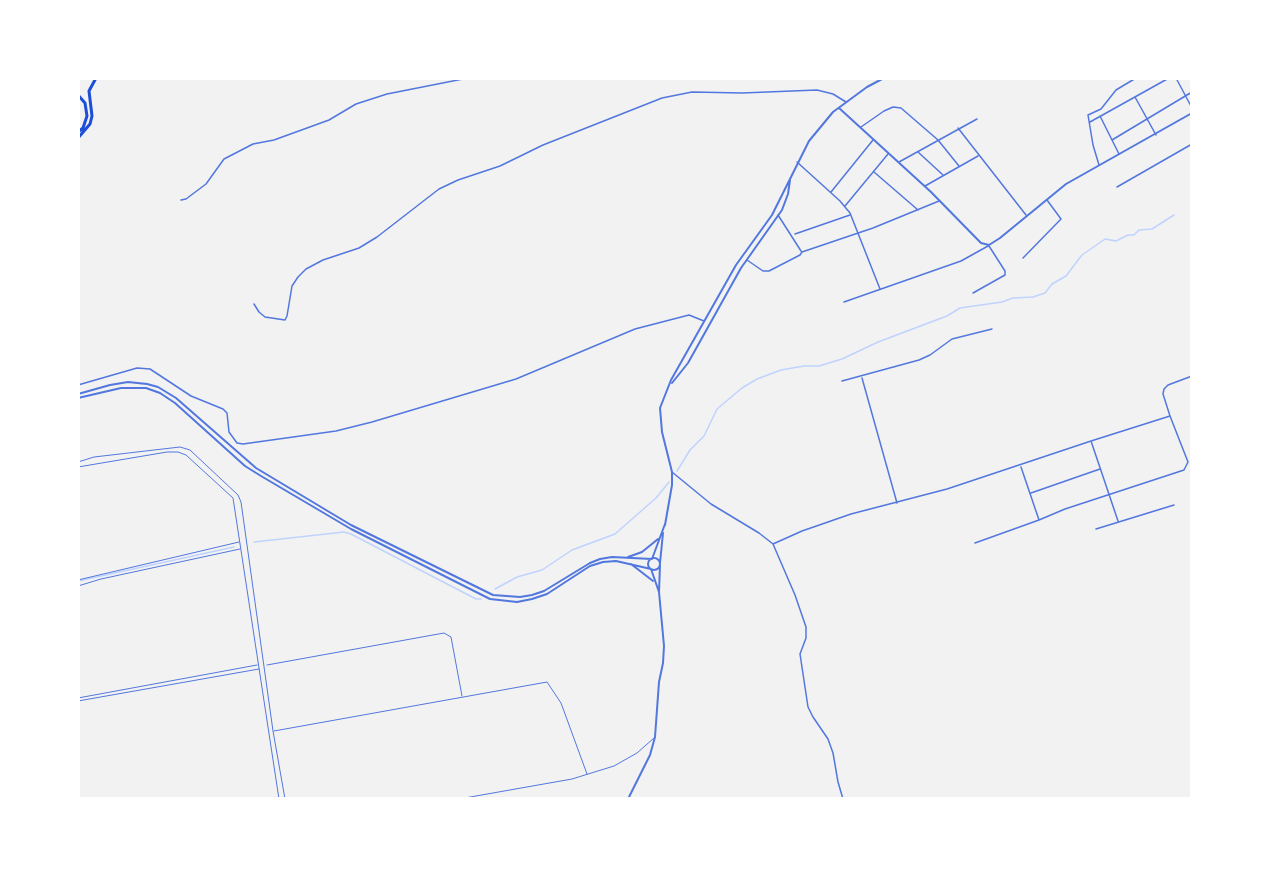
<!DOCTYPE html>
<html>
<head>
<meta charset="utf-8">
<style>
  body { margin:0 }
  #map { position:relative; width:1270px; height:877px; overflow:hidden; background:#f2f2f2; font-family:"Space Grotesk",sans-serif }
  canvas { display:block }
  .frame { position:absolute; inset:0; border:80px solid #fff; pointer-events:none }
</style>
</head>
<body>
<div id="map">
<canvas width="1270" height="877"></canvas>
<div class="frame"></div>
</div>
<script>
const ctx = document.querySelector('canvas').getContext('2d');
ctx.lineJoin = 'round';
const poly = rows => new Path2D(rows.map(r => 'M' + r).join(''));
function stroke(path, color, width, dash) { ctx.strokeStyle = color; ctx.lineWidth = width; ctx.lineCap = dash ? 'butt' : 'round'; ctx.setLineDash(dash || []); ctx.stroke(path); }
stroke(poly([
  [677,471,690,450,704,436,717,409,742,388,757,379,781,370,804,366,819,366,842,359,878,342,947,316,960,308,1002,302,1013,298,1033,297,1045,293,1052,284,1066,276,1082,255,1105,239,1116,241,1128,235,1134,235,1139,230,1152,229,1174,215],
  [254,542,344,532,351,534,476,599,481,599],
  [78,581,234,547],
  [495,589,517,577,542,570,572,550,615,534,656,498,669,482]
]), '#bfd3fe', 1.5);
stroke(poly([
  [78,462,94,457,180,447,190,450,238,495,241,502,273,731,285,799],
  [78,467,167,452,178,452,186,455,233,498,279,799],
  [78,580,239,542],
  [78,586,101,579,240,549],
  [267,665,444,633,451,637,462,696],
  [78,698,257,665],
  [78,701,259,669],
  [274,731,547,682,561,703,587,774],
  [459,799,572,779,614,766,637,753,654,738]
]), '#5277de', 1);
stroke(poly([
  [1176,78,1192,108],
  [1135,97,1156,135],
  [1100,116,1119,154],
  [1090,122,1169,78],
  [861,127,884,111,893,107,901,108,938,140,959,166],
  [958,128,1026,215],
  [1112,140,1192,92],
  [918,152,943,175],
  [797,162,840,201,850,213,880,289],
  [899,162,977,119],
  [1099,165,1093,145,1088,115,1101,109,1116,90,1136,78],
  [874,172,918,210],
  [925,186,978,156],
  [1117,187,1192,144],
  [831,192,873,140],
  [181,200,186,199,206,184,224,159,253,144,274,140,329,120,356,104,387,94,468,78],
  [845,206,888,154],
  [778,215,801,251],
  [795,234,850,215],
  [1023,258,1061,219,1047,200],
  [747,260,763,271,769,271,800,255,802,252,873,228,939,201],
  [973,293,1005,275,1005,271,989,246],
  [844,302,961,261,988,246],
  [254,304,259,312,265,317,285,320,287,316,292,286,298,277,306,269,323,260,359,248,377,237,439,189,458,180,500,166,543,145,662,98,692,92,742,93,817,90,833,94,846,102],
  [862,378,897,503],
  [842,381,919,360,930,355,952,339,992,329],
  [78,385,137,368,150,369,191,396,223,409,227,413,229,432,237,443,243,444,336,431,372,422,516,379,635,329,689,315,704,321],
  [1021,467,1039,520,1065,509,1184,470,1188,462,1170,416],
  [672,472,711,504,759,533,773,544,795,595,806,627,806,638,800,654,808,707,813,717,828,739,833,753,838,782,843,799],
  [1031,493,1100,469],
  [1118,521,1091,441,1170,416,1163,394,1164,389,1168,385,1192,376],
  [1096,529,1174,505],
  [975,543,1039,520],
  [773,544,802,531,851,514,947,489,1091,441]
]), '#5277de', 1.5);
stroke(poly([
  [839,108,931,192,981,243,989,245,1000,238,1066,184,1192,113],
  [672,383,688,363,741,268,782,210,788,194,790,180],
  [78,394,110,385,128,382,147,384,158,387,176,398,256,468,351,525,493,595,520,597,532,595,544,591,590,563,600,559,612,557,652,559,665,524],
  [78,398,121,388,146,388,160,393,175,403,245,466,261,476,351,529,490,599,517,602,532,599,547,594,590,566,603,562,616,561,651,569,659,592],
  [665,525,672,485,672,472,662,432,660,408,671,380,736,265,772,215,809,141,833,112,867,87,884,78],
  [628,557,642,552,658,539],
  '648 564a6 6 0 1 1 12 0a6 6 0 1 1-12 0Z',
  [660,563,663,533],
  [631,564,653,581],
  [628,799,650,755,655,737,659,682,663,663,664,646,659,592,660,565]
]), '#5277de', 2);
stroke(poly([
  [78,79,80,78],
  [78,95,85,103,87,116,83,128,78,132],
  [78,138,90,124,92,116,89,91,96,78]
]), '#1d4ed8', 3);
</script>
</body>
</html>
